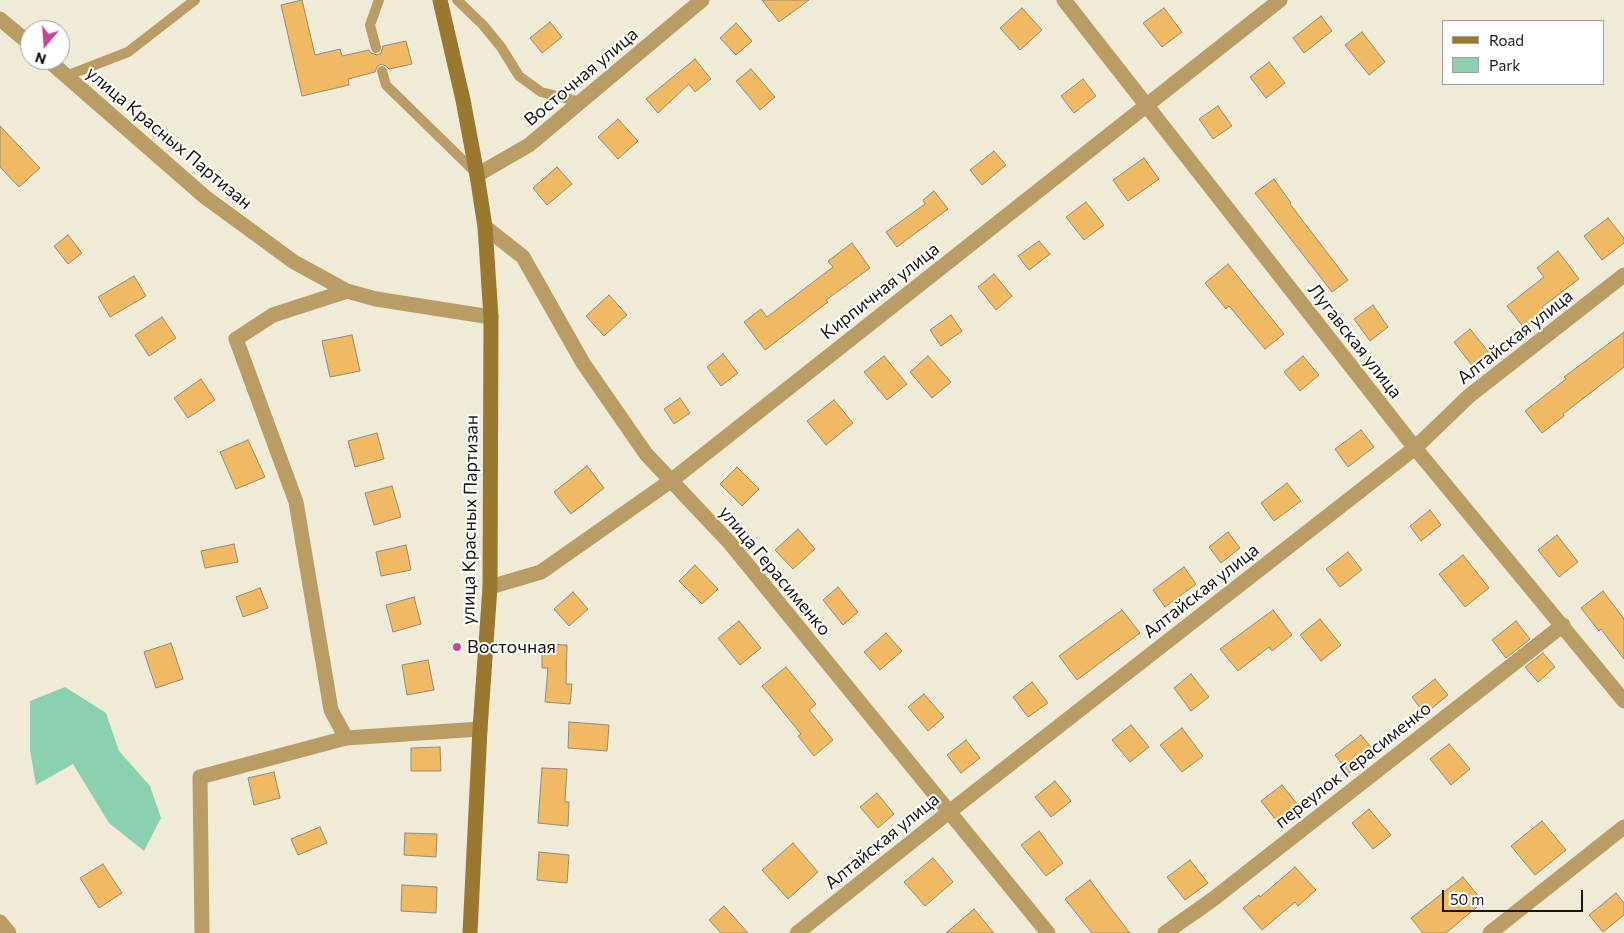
<!DOCTYPE html>
<html>
<head>
<meta charset="utf-8">
<style>
  body { margin:0 }
  #map { position:relative; width:1624px; height:933px; overflow:hidden; background:#efebd6; font-family:Commissioner,sans-serif }
  canvas { display:block }
  .legend { position:absolute; left:1442px; top:20px; width:162px; height:65px; box-sizing:border-box; background:#fff; border:1px solid #a2a19f; margin:0; padding:6px 9px; list-style:none; font-size:15px; color:#16150e }
  .legend li { display:flex; align-items:center; gap:10px; height:25px }
  .legend b { width:25px; border:1px solid #a2a19f }
  .north { position:absolute; left:20px; top:20px; width:50px; height:50px; box-sizing:border-box; background:#fff; border:1px solid #a2a19f; border-radius:50%; rotate:198deg; font-size:14px; font-weight:700; line-height:20px; text-align:center; color:#16150e }
  .north::after { content:''; display:block; margin:auto; width:18px; height:22px; background:#c14799; clip-path:polygon(50% 0,100% 100%,50% 72%,0 100%) }
  .scale { position:absolute; left:1442px; top:890px; width:141px; height:22px; box-sizing:border-box; border:2px solid #16150e; border-top:0; padding-left:6px; font-size:15px; line-height:18px; white-space:nowrap; color:#16150e; -webkit-text-stroke:4px #fff; paint-order:stroke }
</style>
</head>
<body>
<div id="map">
<canvas width="1624" height="933"></canvas>
<ul class="legend">
<li><b style="height:6px;background:#9a7830"></b>Road</li>
<li><b style="height:14px;background:#8bd1b1"></b>Park</li>
</ul>
<div class="north">N</div>
<div class="scale">50 m</div>
</div>
<script>
const ctx = document.querySelector('canvas').getContext('2d');
ctx.lineJoin = 'round';
function fill(path, color) { ctx.fillStyle = color; ctx.fill(path, 'evenodd'); }
const poly = rows => new Path2D(rows.map(r => 'M' + r).join(''));
function stroke(path, color, width, dash) { ctx.strokeStyle = color; ctx.lineWidth = width; ctx.lineCap = dash ? 'butt' : 'round'; ctx.setLineDash(dash || []); ctx.stroke(path); }
function label(font, color, halo, rows, align = 'center') {
  ctx.font = font + ' Commissioner,sans-serif'; ctx.lineWidth = 4; ctx.setLineDash([]); ctx.textBaseline = 'middle'; ctx.strokeStyle = halo; ctx.fillStyle = color; for (const [text, x, y, turn = 0] of rows) {
    ctx.save(); ctx.translate(x, y); ctx.rotate((+turn || 0) * Math.PI / 180); ctx.textAlign = isNaN(turn) ? turn : align; if (halo) ctx.strokeText(text, 0, 0); ctx.fillText(text, 0, 0); ctx.restore();
  }
}
fill(poly([
  [65,687,106,713,119,751,150,786,161,818,144,851,109,823,73,764,36,785,30,750,30,701]
]), '#8bd1b1');
const building = poly([
  [302,0,315,55,340,49,342,56,369,50,371,53,377,55,381,53,383,46,406,41,412,64,389,69,386,66,381,64,377,67,375,72,348,79,349,85,302,96,281,5,302,0],
  [762,0,809,0,779,22,762,0],
  [1022,8,1042,30,1020,50,1000,28,1022,8],
  [1164,8,1182,32,1162,47,1143,23,1164,8],
  [1321,16,1332,31,1304,53,1293,38,1321,16],
  [550,22,562,37,542,53,530,38,550,22],
  [736,23,752,41,736,55,720,38,736,23],
  [1362,32,1385,62,1369,75,1345,45,1362,32],
  [695,59,711,79,695,92,689,84,658,113,646,99,695,59],
  [1269,62,1285,83,1266,98,1250,77,1269,62],
  [751,69,775,97,760,110,736,81,751,69],
  [1083,79,1096,96,1074,113,1061,96,1083,79],
  [1218,106,1232,126,1213,139,1199,119,1218,106],
  [618,119,638,141,618,159,598,137,618,119],
  [0,126,40,168,19,187,0,167,0,126],
  [994,151,1006,165,982,185,970,170,994,151],
  [1144,158,1159,179,1128,201,1113,180,1144,158],
  [557,167,572,184,547,205,533,188,557,167],
  [1274,179,1291,203,1290,204,1348,280,1332,292,1255,193,1274,179],
  [934,191,948,209,897,247,886,232,925,204,923,200,934,191],
  [1086,202,1104,225,1084,240,1066,217,1086,202],
  [1608,218,1624,238,1624,243,1602,260,1584,236,1608,218],
  [68,235,82,253,68,264,54,246,68,235],
  [1039,241,1050,254,1029,270,1018,256,1039,241],
  [852,243,870,268,826,300,828,302,765,350,744,322,761,309,767,317,833,267,828,261,852,243],
  [1558,251,1579,279,1542,307,1545,311,1524,328,1507,306,1544,277,1537,268,1558,251],
  [1228,264,1284,334,1265,349,1229,306,1226,309,1205,283,1228,264],
  [994,274,1012,296,996,310,978,287,994,274],
  [134,276,146,296,110,317,98,297,134,276],
  [609,295,627,315,604,336,586,316,609,295],
  [1373,305,1388,327,1370,341,1354,319,1373,305],
  [951,315,962,331,941,346,930,330,951,315],
  [162,317,176,338,149,356,135,335,162,317],
  [1470,329,1491,355,1474,368,1454,342,1470,329],
  [1624,332,1624,367,1563,414,1564,416,1542,433,1525,411,1566,379,1564,377,1624,332],
  [352,335,360,371,330,377,322,341,352,335],
  [723,354,738,373,721,386,707,367,723,354],
  [884,356,907,384,887,400,864,372,884,356],
  [928,356,951,382,932,398,910,372,928,356],
  [1303,356,1319,375,1300,391,1284,372,1303,356],
  [201,379,215,400,188,418,174,398,201,379],
  [680,398,690,413,674,424,664,409,680,398],
  [834,400,853,423,826,445,807,421,834,400],
  [1361,430,1374,447,1348,467,1335,449,1361,430],
  [377,433,384,459,355,467,348,441,377,433],
  [248,440,265,477,236,489,220,452,248,440],
  [587,466,604,488,571,514,554,492,587,466],
  [737,467,759,489,742,506,720,484,737,467],
  [1287,483,1301,501,1274,521,1261,503,1287,483],
  [392,486,401,517,374,525,365,493,392,486],
  [1430,510,1441,525,1421,541,1410,526,1430,510],
  [798,529,815,549,793,569,775,550,798,529],
  [1228,532,1240,548,1221,563,1209,547,1228,532],
  [1557,535,1578,562,1559,577,1538,550,1557,535],
  [234,544,238,562,205,568,201,551,234,544],
  [406,545,411,570,381,576,376,552,406,545],
  [1348,552,1362,570,1340,587,1326,569,1348,552],
  [1463,555,1489,588,1465,607,1439,574,1463,555],
  [695,565,718,589,702,604,679,581,695,565],
  [1184,567,1196,584,1165,607,1153,590,1184,567],
  [838,587,858,612,843,625,823,600,838,587],
  [260,588,268,608,243,617,236,597,260,588],
  [1603,591,1624,619,1624,659,1601,629,1599,631,1581,608,1603,591],
  [573,592,588,609,569,626,554,609,573,592],
  [414,597,421,624,393,632,386,605,414,597],
  [1122,610,1140,633,1077,680,1059,656,1122,610],
  [1273,610,1292,635,1272,651,1269,647,1238,671,1220,649,1273,610],
  [1320,619,1341,645,1321,661,1300,635,1320,619],
  [739,621,761,648,740,665,718,638,739,621],
  [1516,621,1530,639,1506,658,1492,640,1516,621],
  [886,633,902,651,880,670,864,652,886,633],
  [171,643,183,679,156,688,144,652,171,643],
  [542,644,567,645,566,684,572,684,570,704,545,702,548,668,542,668,542,644],
  [1543,653,1555,667,1538,682,1525,667,1543,653],
  [428,660,434,690,407,695,402,665,428,660],
  [786,667,816,704,809,710,833,740,814,756,798,736,801,734,762,686,786,667],
  [1191,674,1209,697,1191,711,1174,688,1191,674],
  [1435,679,1448,695,1425,714,1412,697,1435,679],
  [1032,682,1048,703,1028,717,1013,697,1032,682],
  [924,694,944,717,928,731,908,707,924,694],
  [569,722,609,725,607,751,568,748,569,722],
  [1131,725,1149,747,1130,762,1112,740,1131,725],
  [1182,728,1203,756,1182,772,1160,745,1182,728],
  [1361,735,1375,752,1349,773,1335,755,1361,735],
  [966,740,980,758,961,773,947,755,966,740],
  [1449,744,1470,769,1451,785,1430,759,1449,744],
  [440,747,441,771,411,771,411,748,440,747],
  [542,768,567,769,565,802,569,802,568,826,538,823,542,768],
  [274,772,280,798,254,805,248,778,274,772],
  [1055,781,1071,801,1051,817,1035,797,1055,781],
  [1282,785,1301,809,1280,825,1261,801,1282,785],
  [877,793,894,814,878,828,860,807,877,793],
  [1369,809,1391,835,1373,849,1352,823,1369,809],
  [1542,821,1566,850,1535,875,1511,846,1542,821],
  [320,827,327,843,298,855,291,839,320,827],
  [1039,831,1063,863,1046,876,1021,845,1039,831],
  [405,833,437,834,436,857,404,855,405,833],
  [793,843,818,872,788,899,762,870,793,843],
  [539,852,569,855,567,883,537,880,539,852],
  [933,858,953,882,925,906,904,882,933,858],
  [1190,860,1208,883,1185,900,1167,877,1190,860],
  [103,864,122,893,99,908,80,878,103,864],
  [1295,867,1316,890,1298,906,1295,902,1262,930,1243,908,1259,895,1260,897,1295,867],
  [1463,877,1483,902,1446,933,1423,933,1411,918,1463,877],
  [1090,880,1106,902,1130,933,1092,933,1065,899,1090,880],
  [402,885,437,887,436,913,401,911,402,885],
  [1616,893,1624,903,1624,915,1603,932,1589,915,1616,893],
  [724,906,748,933,721,933,709,920,724,906],
  [974,909,994,933,946,933,974,909]
]);
fill(building, '#efba63');
stroke(building, '#958a79', 1);
stroke(poly([
  [457,0,483,25,501,47,519,76,541,92,581,102],
  [376,48,370,25,379,0],
  [382,71,386,85,477,174],
  [66,76,128,52,195,0]
]), '#ba9d65', 10);
stroke(poly([
  [1064,0,1415,448,1624,701],
  [0,19,30,44],
  [48,60,205,197,294,262,347,291,376,299,491,317],
  [477,175,529,145,702,0],
  [485,227,523,257,583,363,646,454,729,542,1048,933],
  [490,587,541,572,672,480,1280,0],
  [346,738,331,710,296,502,236,339,273,315,347,291],
  [0,922,9,933],
  [202,933,200,777,346,738,480,729],
  [797,933,949,812,1415,448,1469,396,1624,275],
  [1165,933,1212,900,1563,625],
  [1490,933,1624,827]
]), '#ba9d65', 15);
stroke(poly([
  [440,0,463,100,477,175,485,227,491,317,490,587,480,729,470,933]
]), '#9a7830', 15);
for (const [x, y, r, color] of [
  [457,647,5,"#c14799"]
]) { const dot = new Path2D(); dot.arc(x, y, r, 0, 2 * Math.PI); ctx.fillStyle = color; ctx.fill(dot); stroke(dot, '#fff', 2); }
label('18px', '#16150e', '#fff', [
  ["Восточная улица",581,77,-40],
  ["улица Красных Партизан",169,138,40],
  ["Кирпичная улица",880,291,-38],
  ["Алтайская улица",1515,337,-38],
  ["Лугавская улица",1355,341,52],
  ["улица Красных Партизан",470,520,-89],
  ["улица Герасименко",775,571,50],
  ["Алтайская улица",1201,591,-38],
  ["переулок Герасименко",1353,765,-38],
  ["Алтайская улица",882,841,-39]
]);
label('18px', '#16150e', '#fff', [
  ["Восточная",467,647]
], 'left');
</script>
</body>
</html>
